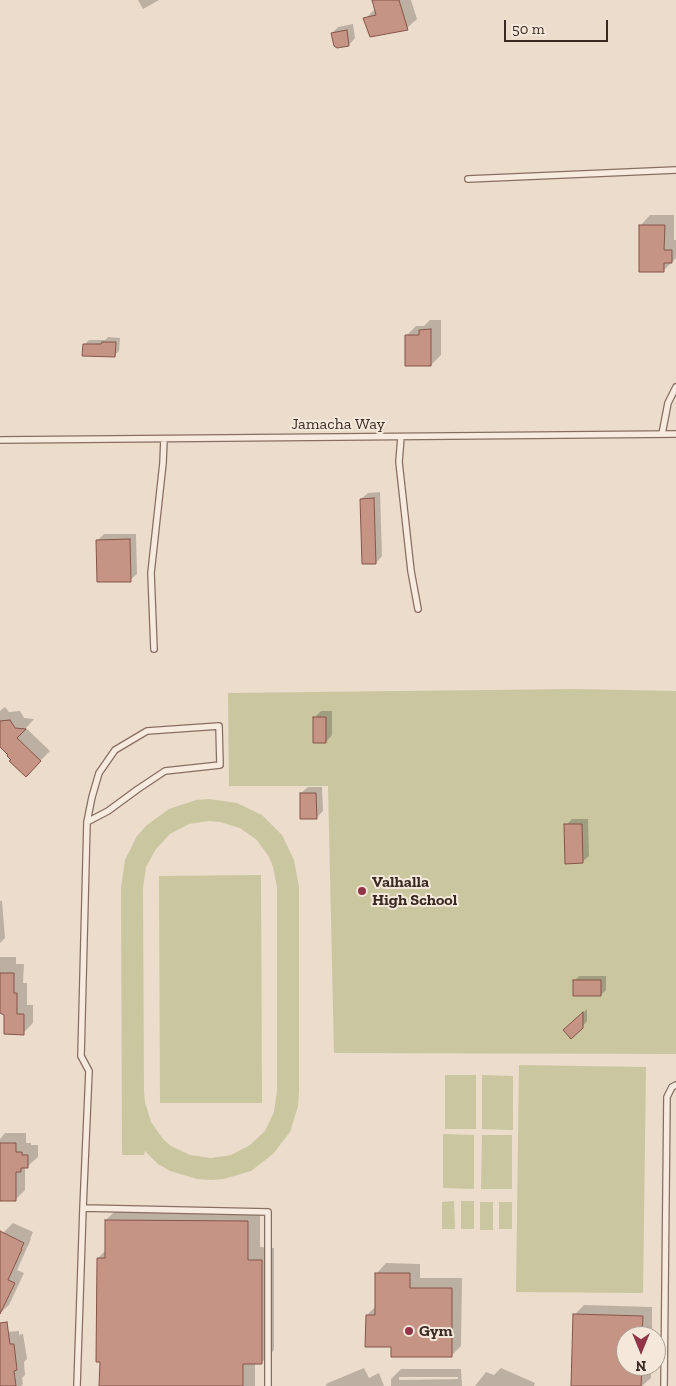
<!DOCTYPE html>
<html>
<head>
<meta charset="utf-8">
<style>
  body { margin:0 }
  #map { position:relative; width:676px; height:1386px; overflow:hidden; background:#ecdccc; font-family:"Zilla Slab",serif }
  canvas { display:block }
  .north { position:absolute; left:616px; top:1326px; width:50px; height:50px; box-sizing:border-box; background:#f4e8db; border:1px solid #aa9c91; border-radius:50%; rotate:180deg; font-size:14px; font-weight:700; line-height:20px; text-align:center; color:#3a2923 }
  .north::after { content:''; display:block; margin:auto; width:18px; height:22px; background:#913649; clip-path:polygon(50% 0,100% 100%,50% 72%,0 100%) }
  .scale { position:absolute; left:504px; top:20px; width:104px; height:22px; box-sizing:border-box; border:2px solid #3a2923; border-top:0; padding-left:6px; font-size:15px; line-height:18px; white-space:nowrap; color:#3a2923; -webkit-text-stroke:4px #f4e8db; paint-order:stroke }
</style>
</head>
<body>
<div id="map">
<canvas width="676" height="1386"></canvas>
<div class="north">N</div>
<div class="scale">50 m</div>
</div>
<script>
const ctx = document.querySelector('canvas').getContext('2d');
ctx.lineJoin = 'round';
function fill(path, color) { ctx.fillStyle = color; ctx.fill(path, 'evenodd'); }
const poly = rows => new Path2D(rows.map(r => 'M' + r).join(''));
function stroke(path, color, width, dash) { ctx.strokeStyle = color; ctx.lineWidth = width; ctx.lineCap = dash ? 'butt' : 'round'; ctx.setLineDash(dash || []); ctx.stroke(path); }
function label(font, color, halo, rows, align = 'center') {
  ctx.font = font + ' "Zilla Slab",serif'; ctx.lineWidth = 4; ctx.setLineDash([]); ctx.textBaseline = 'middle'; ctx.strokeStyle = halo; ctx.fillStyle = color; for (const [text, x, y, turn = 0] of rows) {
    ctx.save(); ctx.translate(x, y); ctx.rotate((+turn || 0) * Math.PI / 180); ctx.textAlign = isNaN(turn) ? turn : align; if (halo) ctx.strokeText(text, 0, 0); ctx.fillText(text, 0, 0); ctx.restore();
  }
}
fill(poly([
  [575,689,676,691,676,1054,334,1053,328,786,229,786,228,693],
  [209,799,237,803,262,815,282,835,294,860,299,887,299,1091,298,1106,290,1132,273,1154,251,1171,224,1179,211,1180,197,1179,170,1171,158,1164,145,1151,144,1155,122,1155,121,888,125,860,137,836,147,825,169,809,196,800],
  [209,821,220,822,240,828,257,840,269,857,273,867,277,887,277,1091,274,1112,265,1131,250,1145,231,1155,211,1158,190,1155,171,1146,163,1139,151,1122,145,1102,144,1092,143,888,146,867,156,849,170,834,189,824],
  [261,875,262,1103,160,1103,159,876],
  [519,1065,646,1067,643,1293,516,1292],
  [445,1075,476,1075,476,1129,445,1129],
  [482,1075,513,1076,513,1130,482,1129],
  [443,1134,474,1135,474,1189,443,1188],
  [482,1135,512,1135,512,1189,481,1189],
  [454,1201,455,1229,442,1229,442,1202],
  [461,1201,474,1201,474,1229,461,1229],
  [480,1202,493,1202,493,1230,480,1230],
  [499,1202,512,1202,512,1229,499,1229]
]), '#c9c6a0');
fill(poly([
  [138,0,159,0,143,9],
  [373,0,411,0,417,19,407,28,365,19,375,9],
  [353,24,355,38,349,45,338,47,332,33,338,27],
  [650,215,674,215,674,240,676,240,676,258,664,270,641,225],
  [430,320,441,320,441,355,431,365,406,336,416,326,424,326],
  [108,337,120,338,119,351,115,355,84,345,89,340,105,340],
  [380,492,382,556,376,563,364,562,361,499,368,493],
  [104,534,136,534,137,574,130,580,97,541],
  [5,707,9,712,20,711,24,718,34,719,26,728,50,751,26,775,0,745,0,711],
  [321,711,332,711,332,735,326,742,315,717],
  [308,787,322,787,323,811,316,818,301,793],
  [572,819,588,819,589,856,582,862,566,825],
  [0,901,2,901,5,938,0,943],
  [0,957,16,957,16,964,24,964,23,983,27,983,27,1005,33,1005,33,1023,23,1033,5,1014,0,1012],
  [579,976,606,976,606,990,601,995,574,981],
  [587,1009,587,1021,582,1027,565,1031],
  [5,1133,26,1133,26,1143,31,1143,31,1145,38,1145,38,1157,28,1166,25,1166,25,1190,15,1200,0,1199,0,1139],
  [119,1207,260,1209,260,1247,274,1248,274,1350,261,1363,255,1363,255,1386,101,1386,98,1258,106,1250,106,1220],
  [13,1223,33,1232,30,1239,31,1239,17,1270,24,1273,9,1305,0,1313,0,1240,3,1233],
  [386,1263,420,1264,420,1278,462,1278,461,1346,451,1356,392,1346,367,1315,376,1306,377,1273],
  [584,1305,652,1307,652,1336,626,1336,626,1366,651,1366,651,1378,642,1386,572,1386,574,1315],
  [7,1322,8,1332,19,1331,19,1335,23,1334,27,1359,24,1362,25,1375,22,1378,23,1384,21,1386,0,1386,0,1323],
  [364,1368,369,1378,379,1373,384,1386,325,1386,328,1383],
  [501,1368,535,1383,534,1386,475,1386,486,1372,494,1375],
  [401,1369,461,1369,462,1386,391,1386,391,1379],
  [399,1377,458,1377,458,1379,399,1380]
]), '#0003');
const building = poly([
  [372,0,399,0,408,30,370,37,363,18,376,15,372,0],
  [347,30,349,46,337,48,334,46,331,33,347,30],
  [639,225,665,225,664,250,672,250,672,263,664,263,664,272,639,272,639,225],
  [431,329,431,366,405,366,405,335,419,335,419,330,431,329],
  [102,342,116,342,115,357,82,356,83,344,101,344,102,342],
  [374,498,376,564,362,564,360,499,374,498],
  [130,539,131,582,97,582,96,540,130,539],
  [313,717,326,717,326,743,313,743,313,717],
  [10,720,15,728,26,729,17,738,41,761,26,777,9,761,11,760,7,756,8,755,0,747,0,721,10,720],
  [300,793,316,793,317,819,300,819,300,793],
  [564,824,582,824,583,863,565,864,564,824],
  [0,973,14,973,14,993,17,993,17,1014,24,1014,24,1035,4,1034,4,1015,0,1013,0,973],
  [573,980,601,980,601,996,573,996,573,980],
  [583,1012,583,1028,571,1039,563,1030,583,1012],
  [0,1143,16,1143,16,1152,22,1152,22,1155,28,1155,28,1168,21,1168,21,1172,16,1172,16,1201,0,1201,0,1143],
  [105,1220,248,1221,248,1260,262,1260,262,1364,243,1364,243,1386,99,1386,100,1362,96,1362,97,1258,105,1258,105,1220],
  [0,1231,24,1243,21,1249,22,1249,8,1280,15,1283,0,1314,0,1231],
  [375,1273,410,1273,410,1288,452,1288,452,1357,391,1357,391,1347,365,1347,366,1315,375,1315,375,1273],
  [573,1314,643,1316,642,1336,626,1336,626,1366,638,1366,638,1368,642,1369,641,1386,571,1386,573,1314],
  [7,1322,10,1344,14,1344,17,1370,14,1371,16,1386,0,1386,0,1323,7,1322]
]);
fill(building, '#c69485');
stroke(building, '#855549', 1);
const service = poly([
  [468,179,676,170],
  [662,434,668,403,676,387],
  [401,437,399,462,411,571,418,609],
  [0,440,676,434],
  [154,649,151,573,163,463,164,439],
  [83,1208,89,1071,81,1056,87,822,92,797,99,773,115,750,147,731,219,726,220,765,165,771,138,789,108,811,87,822],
  [77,1386,83,1208,268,1212,268,1386],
  [664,1386,667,1097,672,1087,676,1085]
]);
stroke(service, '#886e61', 8);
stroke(service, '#f7ebdf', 5.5);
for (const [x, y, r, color] of [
  [362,891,5,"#913649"],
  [409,1331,5,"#913649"]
]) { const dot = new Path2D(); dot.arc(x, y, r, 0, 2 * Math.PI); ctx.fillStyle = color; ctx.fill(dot); stroke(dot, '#f4e8db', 2); }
label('16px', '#3a2923', '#f4e8db', [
  ["Jamacha Way",338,424]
]);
label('bold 16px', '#3a2923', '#f4e8db', [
  ["Valhalla",372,882],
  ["High School",372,900],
  ["Gym",419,1331]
], 'left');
</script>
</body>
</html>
